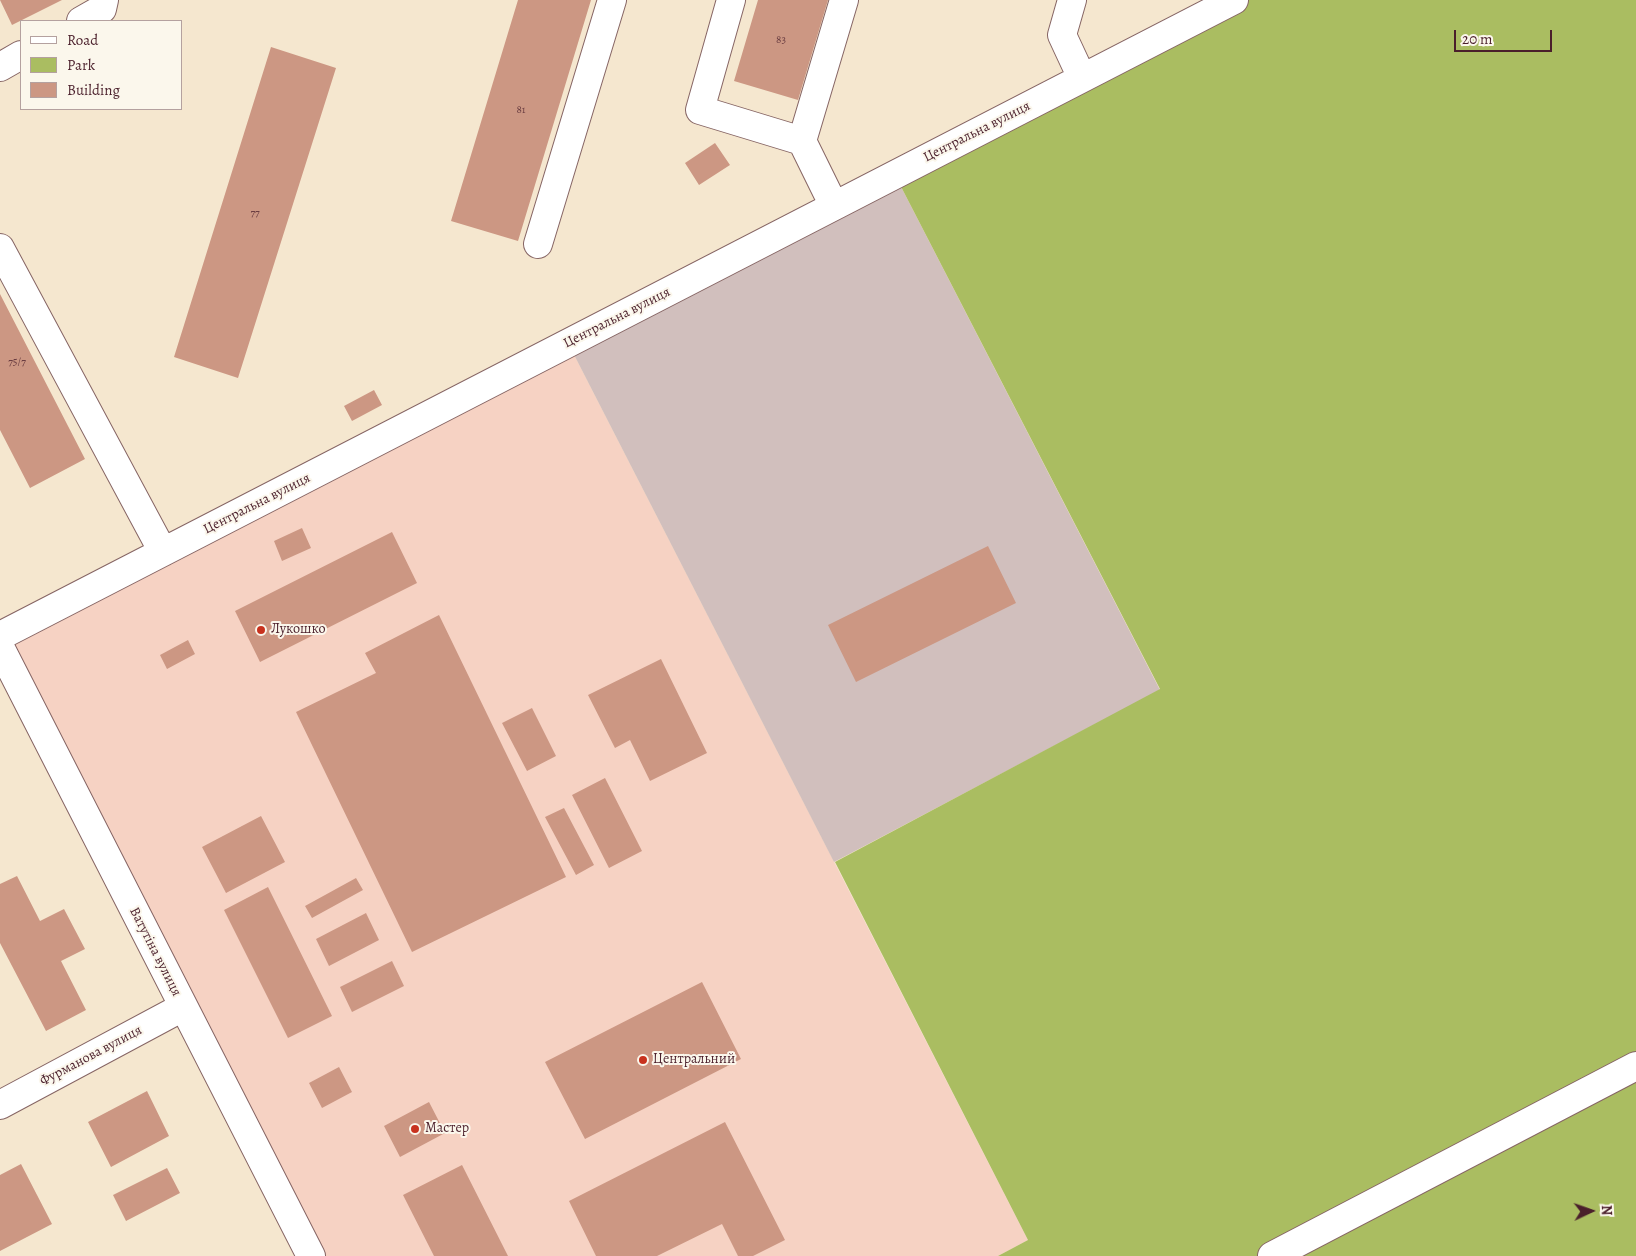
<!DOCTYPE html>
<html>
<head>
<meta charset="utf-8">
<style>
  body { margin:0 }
  #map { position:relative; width:1636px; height:1256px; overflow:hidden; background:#f5e7cf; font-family:Alegreya,serif }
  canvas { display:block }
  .legend { position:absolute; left:20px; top:20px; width:162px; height:90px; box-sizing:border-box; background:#fbf7ec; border:1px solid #b4a19f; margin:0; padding:6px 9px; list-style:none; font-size:15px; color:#4a1f2b }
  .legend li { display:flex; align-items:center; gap:10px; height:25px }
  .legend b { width:25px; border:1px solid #b4a19f }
  .north { position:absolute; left:1566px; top:1186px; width:50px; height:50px; -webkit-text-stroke:4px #fbf7ec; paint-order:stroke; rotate:87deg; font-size:14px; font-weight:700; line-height:20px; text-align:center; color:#4a1f2b }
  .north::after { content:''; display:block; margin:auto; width:18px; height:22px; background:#4a1f2b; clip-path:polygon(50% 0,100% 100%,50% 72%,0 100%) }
  .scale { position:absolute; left:1454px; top:30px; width:98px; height:22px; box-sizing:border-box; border:2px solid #4a1f2b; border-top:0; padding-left:6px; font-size:15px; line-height:18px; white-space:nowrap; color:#4a1f2b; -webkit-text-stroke:4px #fbf7ec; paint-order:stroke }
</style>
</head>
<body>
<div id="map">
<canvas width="1636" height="1256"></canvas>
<ul class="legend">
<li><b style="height:6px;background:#fff"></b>Road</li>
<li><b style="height:14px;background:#aabd61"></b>Park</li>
<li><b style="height:14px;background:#cc9783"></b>Building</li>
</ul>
<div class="north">N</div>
<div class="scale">20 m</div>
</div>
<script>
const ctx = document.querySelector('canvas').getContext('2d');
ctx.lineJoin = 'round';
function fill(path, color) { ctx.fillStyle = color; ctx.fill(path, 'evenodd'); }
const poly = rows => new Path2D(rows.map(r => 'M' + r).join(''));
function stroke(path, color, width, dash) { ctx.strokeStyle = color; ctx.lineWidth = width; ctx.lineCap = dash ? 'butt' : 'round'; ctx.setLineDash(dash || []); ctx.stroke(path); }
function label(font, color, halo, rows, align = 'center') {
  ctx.font = font + ' Alegreya,serif'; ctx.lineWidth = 4; ctx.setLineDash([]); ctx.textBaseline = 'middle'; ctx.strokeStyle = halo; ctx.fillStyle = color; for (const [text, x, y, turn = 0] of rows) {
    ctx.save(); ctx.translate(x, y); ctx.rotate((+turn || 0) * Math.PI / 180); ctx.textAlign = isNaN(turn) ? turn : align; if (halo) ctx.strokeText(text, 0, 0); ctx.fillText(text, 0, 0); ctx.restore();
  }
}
fill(poly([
  [568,343,1028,1240,998,1256,311,1256,0,636]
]), '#f6d2c3');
fill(poly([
  [895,175,1160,690,834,862,568,343]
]), '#d1bfbd');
fill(poly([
  [1234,0,1636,0,1636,1256,998,1256,1028,1240,835,862,1160,689,895,175]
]), '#aabd61');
fill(poly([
  [0,0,62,0,12,25],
  [518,0,591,0,518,241,451,221],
  [758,0,828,0,798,100,734,81],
  [271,47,336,68,238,378,174,357],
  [715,143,730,165,699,185,685,163],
  [0,294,85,459,30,488,0,430],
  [374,390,382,405,352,421,344,406],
  [302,528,311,548,282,561,274,541],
  [392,532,417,583,260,662,235,611],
  [988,546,1016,603,856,682,828,625],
  [439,615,566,877,412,952,296,712,376,673,365,653],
  [188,640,195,654,167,669,160,655],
  [661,659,707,753,650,781,630,740,615,748,588,695],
  [532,708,556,756,527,771,502,723],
  [605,778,642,851,609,868,572,795],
  [564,808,594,865,576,875,545,817],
  [261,816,285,862,226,893,202,847],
  [17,876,40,921,64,909,85,949,61,961,86,1010,46,1031,0,943,0,884],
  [356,878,363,890,312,918,305,906],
  [268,887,332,1016,288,1038,224,910],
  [366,913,379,940,329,966,316,939],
  [392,961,404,986,352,1012,340,987],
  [702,982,741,1059,585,1139,545,1062],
  [339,1067,352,1092,322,1108,309,1083],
  [147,1091,169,1136,111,1167,88,1122],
  [429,1102,445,1133,400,1157,384,1126],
  [725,1122,785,1240,753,1256,738,1256,722,1224,657,1256,596,1256,569,1201],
  [21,1164,52,1224,0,1251,0,1175],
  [462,1165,508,1256,434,1256,403,1195],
  [167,1168,180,1193,126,1221,113,1195]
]), '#cc9783');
const minor = poly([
  [731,0,700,110,802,141],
  [1072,0,1062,35,1082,78],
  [81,21,102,9,104,0],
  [0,67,21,55],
  [834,206,802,141,844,0],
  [538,244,612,0],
  [0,248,163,552],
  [0,636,1234,0],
  [0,647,311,1256],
  [0,1105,183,1007],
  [1272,1256,1636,1066]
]);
stroke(minor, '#866564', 30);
stroke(minor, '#fff', 28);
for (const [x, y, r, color] of [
  [261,630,5,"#c8321e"],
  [643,1060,5,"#c8321e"],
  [415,1129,5,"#c8321e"]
]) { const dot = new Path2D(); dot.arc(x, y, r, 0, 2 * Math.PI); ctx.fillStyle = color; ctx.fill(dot); stroke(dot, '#fbf7ec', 2); }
label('11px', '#6a3d41', null, [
  ["83",781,40],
  ["81",521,110],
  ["77",255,213],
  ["75/7",17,362]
]);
label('14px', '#4a1f2b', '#fbf7ec', [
  ["Центральна вулиця",977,132,-27],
  ["Центральна вулиця",617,318,-27],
  ["Центральна вулиця",257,504,-27],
  ["Ватутіна вулиця",155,952,63],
  ["Фурманова вулиця",91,1056,-28]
]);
label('14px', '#4a1f2b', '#fbf7ec', [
  ["Лукошко",271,630],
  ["Центральний",653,1060],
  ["Мастер",425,1129]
], 'left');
</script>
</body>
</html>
